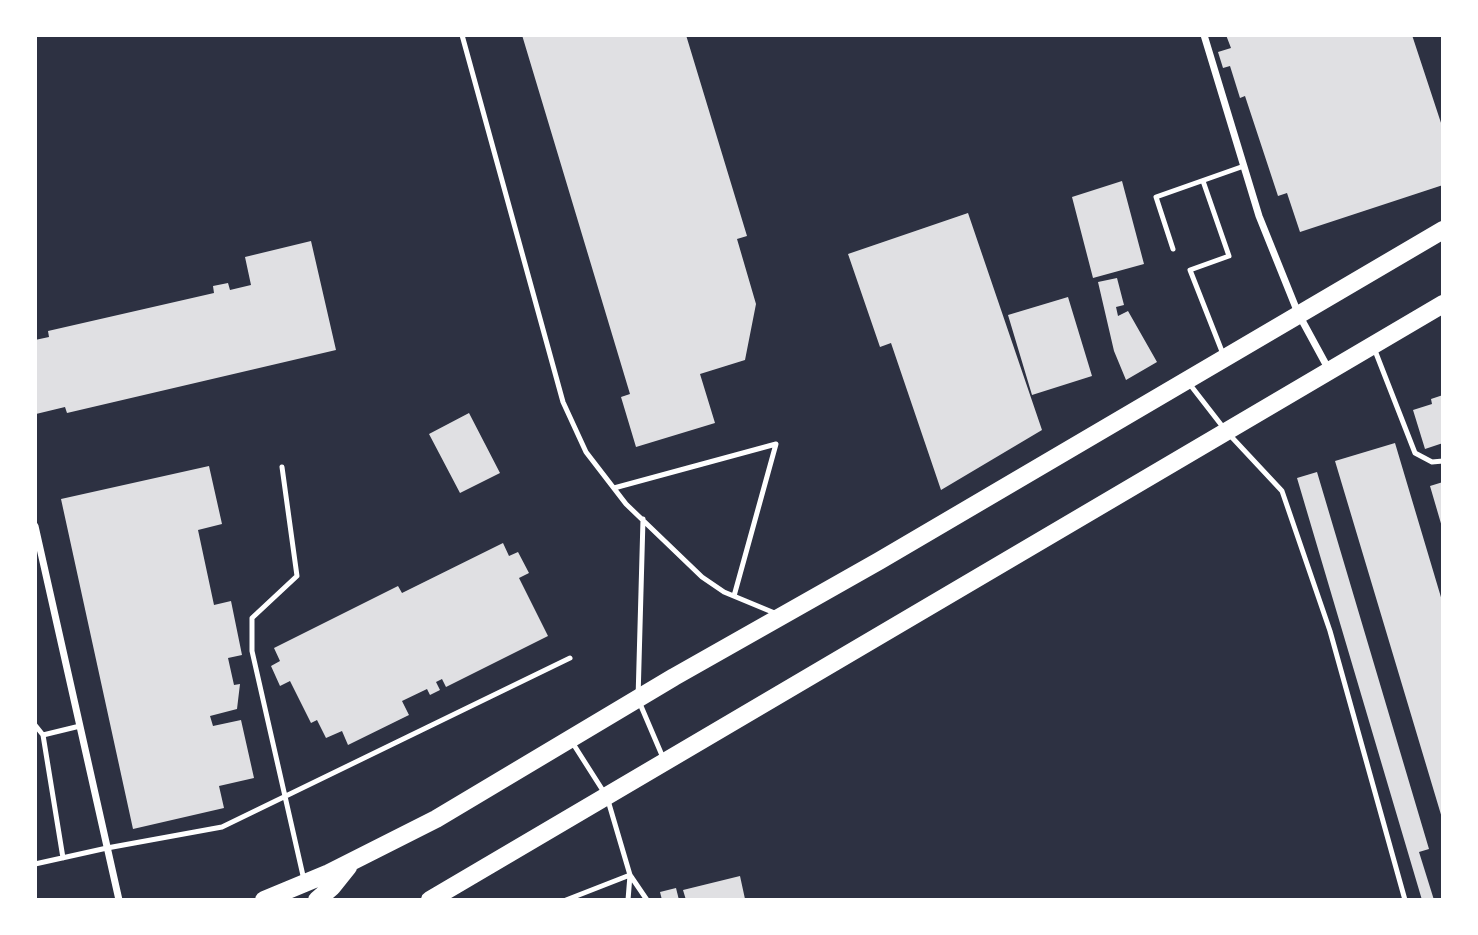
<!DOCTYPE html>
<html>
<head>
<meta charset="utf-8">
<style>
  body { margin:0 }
  #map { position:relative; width:1478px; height:935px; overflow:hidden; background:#2d3142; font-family:Lato,sans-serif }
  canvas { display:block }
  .frame { position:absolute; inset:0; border:37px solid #fff; pointer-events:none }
</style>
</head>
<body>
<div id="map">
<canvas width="1478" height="935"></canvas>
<div class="frame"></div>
</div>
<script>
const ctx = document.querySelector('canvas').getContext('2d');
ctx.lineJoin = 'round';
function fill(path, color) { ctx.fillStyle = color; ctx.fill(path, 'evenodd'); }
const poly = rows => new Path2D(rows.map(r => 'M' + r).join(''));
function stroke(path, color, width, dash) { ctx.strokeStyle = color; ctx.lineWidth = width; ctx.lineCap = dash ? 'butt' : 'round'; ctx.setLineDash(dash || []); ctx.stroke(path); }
fill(poly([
  [522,35,686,35,747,236,737,239,756,304,745,360,700,374,715,423,636,447,621,397,630,394],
  [1226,35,1412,35,1443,129,1443,185,1300,232,1287,193,1278,196,1245,96,1240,98,1230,66,1223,68,1218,52,1231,48],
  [1122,181,1144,264,1093,278,1072,197],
  [968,213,1042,430,941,490,891,343,880,347,848,254],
  [311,241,336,350,67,413,65,407,36,414,35,340,49,337,48,331,214,293,213,286,228,283,230,290,251,285,245,257],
  [1117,278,1124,305,1116,307,1118,316,1128,311,1157,362,1126,380,1114,351,1098,282],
  [1068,297,1092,376,1032,395,1008,315],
  [1443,395,1443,443,1425,449,1413,410,1432,404,1431,399],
  [469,413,500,473,460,493,429,434],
  [1395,443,1443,604,1442,818,1335,461],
  [209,466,222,524,198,530,214,605,231,601,242,655,228,658,234,685,240,684,237,709,210,716,213,726,241,720,254,778,219,786,224,808,133,829,61,499],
  [1317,472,1429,849,1419,852,1434,900,1422,900,1297,478],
  [1443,482,1443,527,1442,527,1430,486],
  [503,543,509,556,518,552,529,573,519,578,548,636,446,687,442,679,436,682,440,690,430,695,427,689,402,701,409,715,348,745,342,731,326,738,317,720,311,723,290,681,280,686,271,666,280,661,274,648,398,586,402,593],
  [740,876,745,899,686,900,683,890],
  [676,888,679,900,662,900,660,892]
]), '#e0e0e3');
stroke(poly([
  [462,35,563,402,586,452,626,504,702,577,724,592,777,614],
  [1203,181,1229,256,1190,270,1223,354],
  [1173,249,1156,197,1244,166],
  [1374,348,1415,453,1432,462,1443,461],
  [1188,382,1226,431,1282,491,1330,631,1405,900],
  [282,467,297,576,252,618,252,651,304,880],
  [614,488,776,444,734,596],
  [643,519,638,699,664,760],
  [35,725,43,735],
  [572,742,607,797,630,875,647,900],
  [63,858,43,735,80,726],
  [35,864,107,848,222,827,570,658],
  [566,900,630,875],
  [628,900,630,875]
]), '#fff', 5);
stroke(poly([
  [1204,35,1259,216,1298,313,1329,370],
  [35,526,119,900]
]), '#fff', 7);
stroke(poly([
  [264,900,329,873,436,819,674,677,879,561,1443,230],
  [317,900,332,887,348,867],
  [430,900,1443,304]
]), '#fff', 18);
</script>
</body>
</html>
